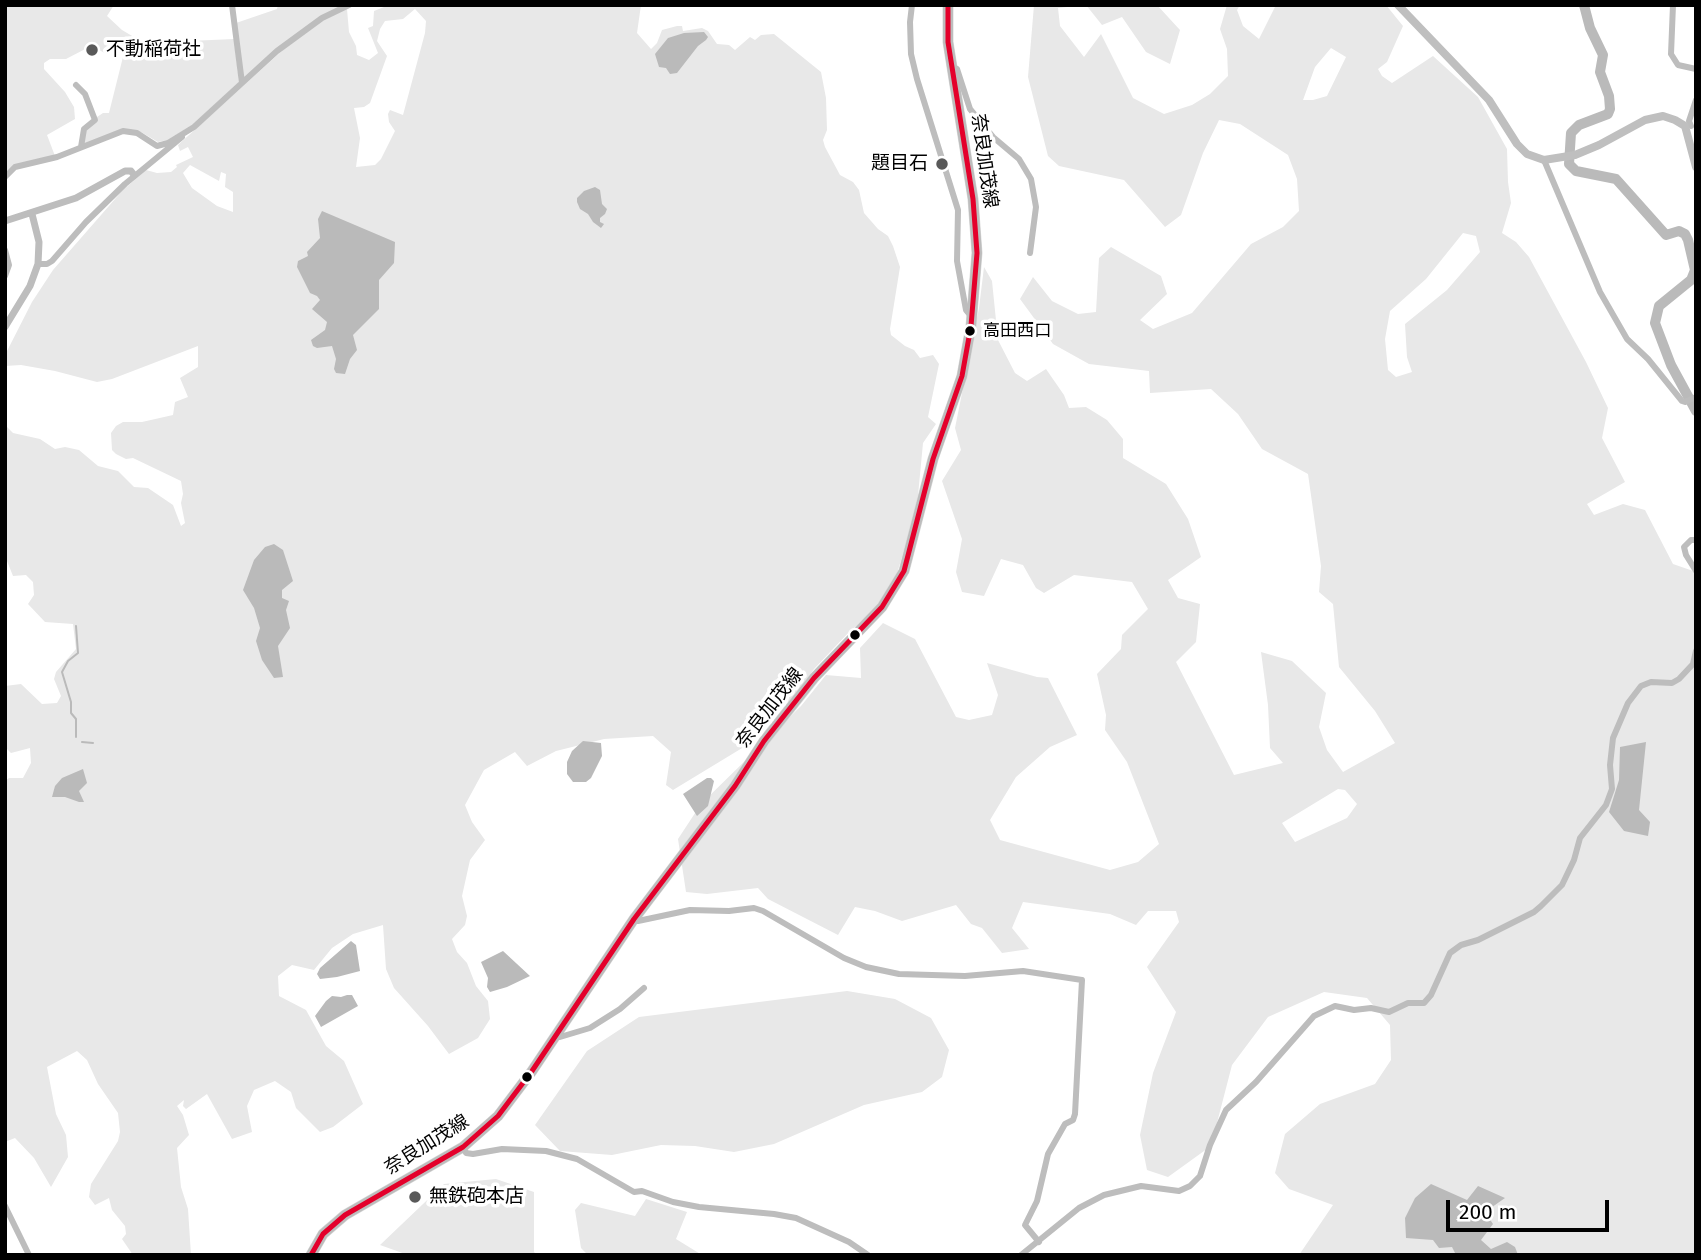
<!DOCTYPE html>
<html>
<head>
<meta charset="utf-8">
<style>
  body { margin:0 }
  #map { position:relative; width:1701px; height:1260px; overflow:hidden; background:#fff; font-family:"Fira Sans",sans-serif }
  canvas { display:block }
  .frame { position:absolute; inset:0; border:7px solid #000; pointer-events:none }
  .scale { position:absolute; left:1446px; top:1200px; width:163px; height:32px; box-sizing:border-box; border:4px solid #000; border-top:0; padding-left:9px; font-size:21px; line-height:24px; white-space:nowrap; color:#000; -webkit-text-stroke:5px #fff; paint-order:stroke }
</style>
</head>
<body>
<div id="map">
<canvas width="1701" height="1260"></canvas>
<div class="frame"></div>
<div class="scale">200 m</div>
</div>
<script>
const ctx = document.querySelector('canvas').getContext('2d');
ctx.lineJoin = 'round';
function fill(path, color) { ctx.fillStyle = color; ctx.fill(path, 'evenodd'); }
const poly = rows => new Path2D(rows.map(r => 'M' + r).join(''));
function stroke(path, color, width, dash) { ctx.strokeStyle = color; ctx.lineWidth = width; ctx.lineCap = dash ? 'butt' : 'round'; ctx.setLineDash(dash || []); ctx.stroke(path); }
function label(font, color, halo, rows, align = 'center') {
  ctx.font = font + ' "Fira Sans","Noto Sans JP",sans-serif'; ctx.lineWidth = 7; ctx.setLineDash([]); ctx.textBaseline = 'middle'; ctx.strokeStyle = halo; ctx.fillStyle = color; for (const [text, x, y, turn = 0] of rows) {
    ctx.save(); ctx.translate(x, y); ctx.rotate((+turn || 0) * Math.PI / 180); ctx.textAlign = isNaN(turn) ? turn : align; if (halo) ctx.strokeText(text, 0, 0); ctx.fillText(text, 0, 0); ctx.restore();
  }
}
fill(poly([
  [5,5,114,5,107,16,122,30,144,43,234,39,239,82,192,125,168,140,158,142,141,132,127,129,84,144,85,125,103,113,109,113,125,49,113,41,105,53,91,46,66,59,50,59,44,63,44,69,65,92,74,107,75,119,47,135,55,156,15,165,5,172],
  [278,5,347,5,323,16,244,80,236,23,277,9],
  [389,5,641,5,637,33,651,49,657,43,662,30,677,26,682,26,683,31,702,28,708,31,717,44,729,45,735,50,750,37,755,40,761,35,774,34,821,72,826,98,827,130,823,140,825,147,840,175,853,182,859,190,864,213,878,229,888,236,893,246,900,267,890,329,891,335,905,346,914,350,920,358,933,355,939,364,928,417,936,424,923,443,917,506,896,577,886,597,868,618,851,630,814,669,789,704,786,700,781,706,757,739,673,790,666,785,671,752,653,736,604,739,556,751,527,766,515,752,484,770,465,805,472,822,485,840,470,860,462,896,467,916,465,925,452,939,457,952,467,963,476,986,488,1001,490,1019,478,1038,449,1054,428,1026,394,988,386,969,383,925,353,934,332,948,314,970,292,965,278,976,279,996,306,1010,326,1046,344,1061,363,1104,333,1127,320,1132,296,1108,291,1092,275,1081,254,1090,247,1106,252,1132,232,1139,207,1094,186,1109,183,1106,184,1100,177,1106,183,1115,189,1135,177,1148,181,1187,188,1209,191,1255,133,1255,122,1239,126,1234,125,1226,112,1210,109,1198,95,1205,89,1197,91,1184,118,1141,120,1132,118,1113,98,1084,87,1060,77,1051,47,1067,56,1114,66,1135,68,1157,51,1187,34,1158,15,1138,5,1142,5,781,9,778,23,778,31,763,30,748,11,753,5,747,5,686,21,684,42,704,57,703,61,696,54,679,56,672,76,649,73,624,45,622,28,604,34,595,33,582,26,575,13,576,5,556,5,425,13,433,40,439,55,449,65,447,79,450,98,466,118,471,134,487,148,488,173,505,181,526,185,523,181,503,183,494,181,481,133,458,126,459,116,454,112,450,111,433,116,426,123,422,142,422,173,415,175,402,188,397,180,378,198,367,198,346,112,379,97,382,55,371,21,365,5,366,5,355,32,302,53,270,122,191,146,170,157,173,171,172,177,167,176,165,193,157,188,147,180,151,178,145,284,49,323,20,347,9,349,32,356,46,357,55,369,60,378,53,368,28,373,26,374,11],
  [415,9,426,21,425,33,403,115,390,110,388,114,389,122,395,131,381,159,375,165,356,167,360,138,354,108,364,107,370,103,387,56,377,41,380,29,385,21,403,19],
  [190,165,219,181,221,172,226,174,225,187,233,192,233,212,217,206,192,188,183,173],
  [1034,5,1157,5,1180,30,1170,64,1146,52,1122,17,1102,25,1086,5,1058,8,1060,26,1084,57,1101,34,1133,98,1164,114,1192,105,1210,94,1228,76,1227,49,1220,29,1227,5,1240,5,1237,10,1243,26,1259,39,1276,5,1386,5,1403,26,1387,62,1378,69,1382,76,1392,83,1433,56,1478,97,1507,149,1508,182,1511,203,1502,233,1516,242,1529,257,1586,362,1608,408,1602,438,1625,482,1587,504,1594,515,1623,504,1645,510,1673,564,1696,572,1696,1255,1299,1255,1333,1205,1289,1189,1275,1173,1285,1134,1320,1104,1375,1084,1391,1060,1390,1025,1367,998,1324,992,1268,1017,1232,1065,1211,1146,1168,1177,1147,1170,1140,1135,1153,1073,1176,1012,1147,967,1179,922,1176,911,1148,911,1136,925,1110,914,1023,902,1012,928,1029,949,1002,953,982,928,971,924,956,905,902,921,875,911,855,907,838,935,768,899,758,888,707,894,686,892,678,839,701,804,801,706,826,675,861,678,860,648,883,623,915,639,956,717,969,720,992,715,998,695,987,663,1037,677,1048,678,1077,735,1050,747,1016,777,990,820,1000,840,1110,870,1138,862,1159,844,1127,762,1105,730,1106,715,1097,674,1121,649,1122,635,1148,609,1132,582,1074,575,1044,593,1036,588,1023,565,1001,559,984,596,962,592,956,572,962,539,942,481,961,450,955,428,979,308,984,267,992,281,998,340,1015,373,1027,381,1046,369,1064,395,1069,408,1086,407,1107,420,1123,439,1123,458,1166,484,1188,519,1201,557,1168,580,1178,598,1200,604,1196,642,1176,662,1234,775,1283,763,1270,748,1268,705,1261,652,1292,661,1326,693,1319,727,1327,750,1343,772,1395,743,1375,711,1339,667,1333,604,1319,592,1321,566,1308,474,1262,449,1238,414,1211,389,1150,393,1149,371,1089,364,1053,344,1020,299,1033,277,1052,301,1078,314,1096,312,1099,258,1111,247,1161,276,1167,294,1140,320,1153,329,1192,313,1251,244,1283,227,1299,211,1297,179,1288,155,1240,124,1219,120,1203,153,1181,215,1165,227,1124,180,1059,166,1048,156,1028,77],
  [1331,48,1346,57,1327,96,1313,100,1303,100,1315,67],
  [1463,233,1476,236,1480,252,1447,290,1405,324,1407,357,1412,372,1396,377,1388,370,1385,339,1390,311,1426,279],
  [1338,789,1345,790,1357,804,1347,818,1295,842,1282,823],
  [847,991,895,999,931,1018,949,1050,942,1077,922,1092,864,1105,774,1144,734,1152,695,1146,661,1145,612,1155,560,1151,535,1125,587,1051,639,1017],
  [496,1179,534,1192,534,1252,537,1255,408,1255,380,1245,444,1184],
  [646,1199,687,1212,676,1239,702,1255,588,1255,581,1248,575,1210,581,1203,635,1216]
]), '#e8e8e8');
fill(poly([
  [704,32,708,37,706,40,698,46,677,73,670,74,666,68,659,67,655,54,668,38,684,33],
  [595,187,600,190,602,204,607,209,605,214,600,218,600,222,604,224,601,228,593,222,588,214,580,209,577,202,577,198,584,191],
  [322,211,395,242,394,263,379,280,379,309,353,335,357,350,350,359,345,374,336,373,334,369,336,359,332,346,317,348,313,346,311,340,325,330,327,322,312,309,320,300,317,296,310,293,297,267,298,261,308,256,307,252,320,238,318,219],
  [274,544,283,550,293,581,282,590,282,598,289,601,286,610,290,628,278,646,283,677,274,678,262,660,256,641,260,628,254,608,243,590,254,560,265,547],
  [583,741,601,743,602,756,591,778,586,782,573,782,567,774,567,762,572,751],
  [1646,742,1639,810,1650,822,1648,836,1624,831,1609,812,1619,780,1620,747],
  [83,769,87,783,79,791,84,802,79,802,65,797,52,797,55,786,62,778],
  [707,778,711,778,714,781,708,806,697,816,683,794],
  [351,941,356,945,360,971,337,977,320,979,317,974,320,968],
  [503,951,530,976,507,987,490,992,487,987,488,978,481,962],
  [347,995,352,995,358,1006,321,1027,315,1016,326,1001,332,996,341,997],
  [1431,1184,1467,1200,1478,1186,1505,1198,1485,1212,1493,1224,1481,1240,1491,1249,1507,1242,1515,1247,1518,1255,1456,1255,1452,1247,1439,1248,1433,1240,1406,1238,1405,1218,1415,1198]
]), '#bababa');
stroke(poly([
  [76,626,78,653,68,661,62,672,71,702,71,713,76,719,76,737],
  [82,742,93,743]
]), '#bababa', 2);
stroke(poly([
  [1584,5,1590,28,1603,55,1600,72,1609,96,1610,109,1608,114,1579,125,1571,133,1569,164,1576,171,1616,179,1666,235,1679,231,1685,234,1688,240,1695,270,1691,280,1659,306,1655,323,1671,365,1696,411]
]), '#bababa', 10);
const primary = poly([
  [311,1255,323,1234,345,1215,463,1147,498,1116,532,1071,634,919,735,786,764,741,814,678,882,607,904,571,933,459,962,376,971,326,977,253,973,199,948,42,948,5]
]);
stroke(primary, '#dbdbdb', 11);
stroke(poly([
  [912,5,910,22,911,54,917,79,958,210,957,261,966,310,971,316],
  [1673,5,1671,54,1678,65,1696,69],
  [953,67,957,69,970,109,993,137,1019,159,1031,179,1036,207,1030,253],
  [242,83,277,51,322,18,349,5],
  [76,85,85,94,95,120,84,129,81,147],
  [1691,126,1689,121,1696,100],
  [1544,160,1600,292,1627,339,1648,359,1682,401,1685,402,1696,397],
  [5,177,15,167,57,157,123,131,137,133,157,146,168,143,194,127,242,83,232,5],
  [5,250,9,265,5,276],
  [38,264,47,264,52,261,86,222,125,184,182,137],
  [1696,540,1691,540,1684,547,1686,555,1696,571],
  [634,919,638,921,690,910,729,911,754,908,763,911,844,958,866,967,899,974,965,976,1023,971,1082,980,1075,1114,1073,1120,1065,1124,1048,1154,1037,1201,1025,1225,1039,1242],
  [554,1037,560,1037,590,1028,620,1009,644,988],
  [463,1147,466,1153,473,1154,502,1149,546,1151,577,1159,634,1192,642,1191,673,1202,699,1207,774,1214,796,1218,849,1242,868,1255],
  [5,1206,29,1255],
  [1021,1255,1079,1208,1104,1195,1141,1186,1179,1191,1190,1186,1200,1176,1210,1145,1226,1110,1256,1082,1314,1016,1335,1006,1354,1010,1371,1008,1389,1012,1408,1003,1424,1003,1431,995,1450,953,1461,945,1478,940,1534,912,1541,906,1562,885,1574,860,1580,838,1606,805,1612,789,1610,765,1613,738,1628,703,1641,686,1651,682,1672,683,1679,679,1693,664,1696,651]
]), '#bdbdbd', 6);
stroke(poly([
  [5,221,76,198,125,171,131,171,134,175],
  [5,327,30,286,38,264,39,242,32,214]
]), '#bdbdbd', 7);
stroke(poly([
  [1398,5,1489,100,1517,144,1527,154,1544,160,1575,155,1599,145,1645,120,1663,116,1675,120,1685,126,1696,167]
]), '#bfbfbf', 8);
stroke(primary, '#bdbdbd', 10);
stroke(poly([
  [311,1255,323,1234,345,1215,463,1147,498,1116,532,1071,634,919,735,786,764,741,814,678,882,607,904,571,933,459,962,376,971,326,977,253,973,199,948,42,948,5]
]), '#e4002b', 5);
for (const [x, y, r, color] of [
  [92,50,7,"#595959"],
  [942,164,7,"#595959"],
  [970,331,6,"#000"],
  [855,635,6,"#000"],
  [527,1077,6,"#000"],
  [415,1197,7,"#595959"]
]) { const dot = new Path2D(); dot.arc(x, y, r, 0, 2 * Math.PI); ctx.fillStyle = color; ctx.fill(dot); stroke(dot, '#fff', 2.5); }
label('17px', '#000', '#fff', [
  ["高田西口",983,331]
], 'left');
label('19px', '#000', '#fff', [
  ["不動稲荷社",106,50],
  ["題目石",928,164,"right"],
  ["無鉄砲本店",429,1197]
], 'left');
label('19px', '#000', '#fff', [
  ["奈良加茂線",984,161,82],
  ["奈良加茂線",770,708,-52],
  ["奈良加茂線",427,1145,-32]
]);
</script>
</body>
</html>
